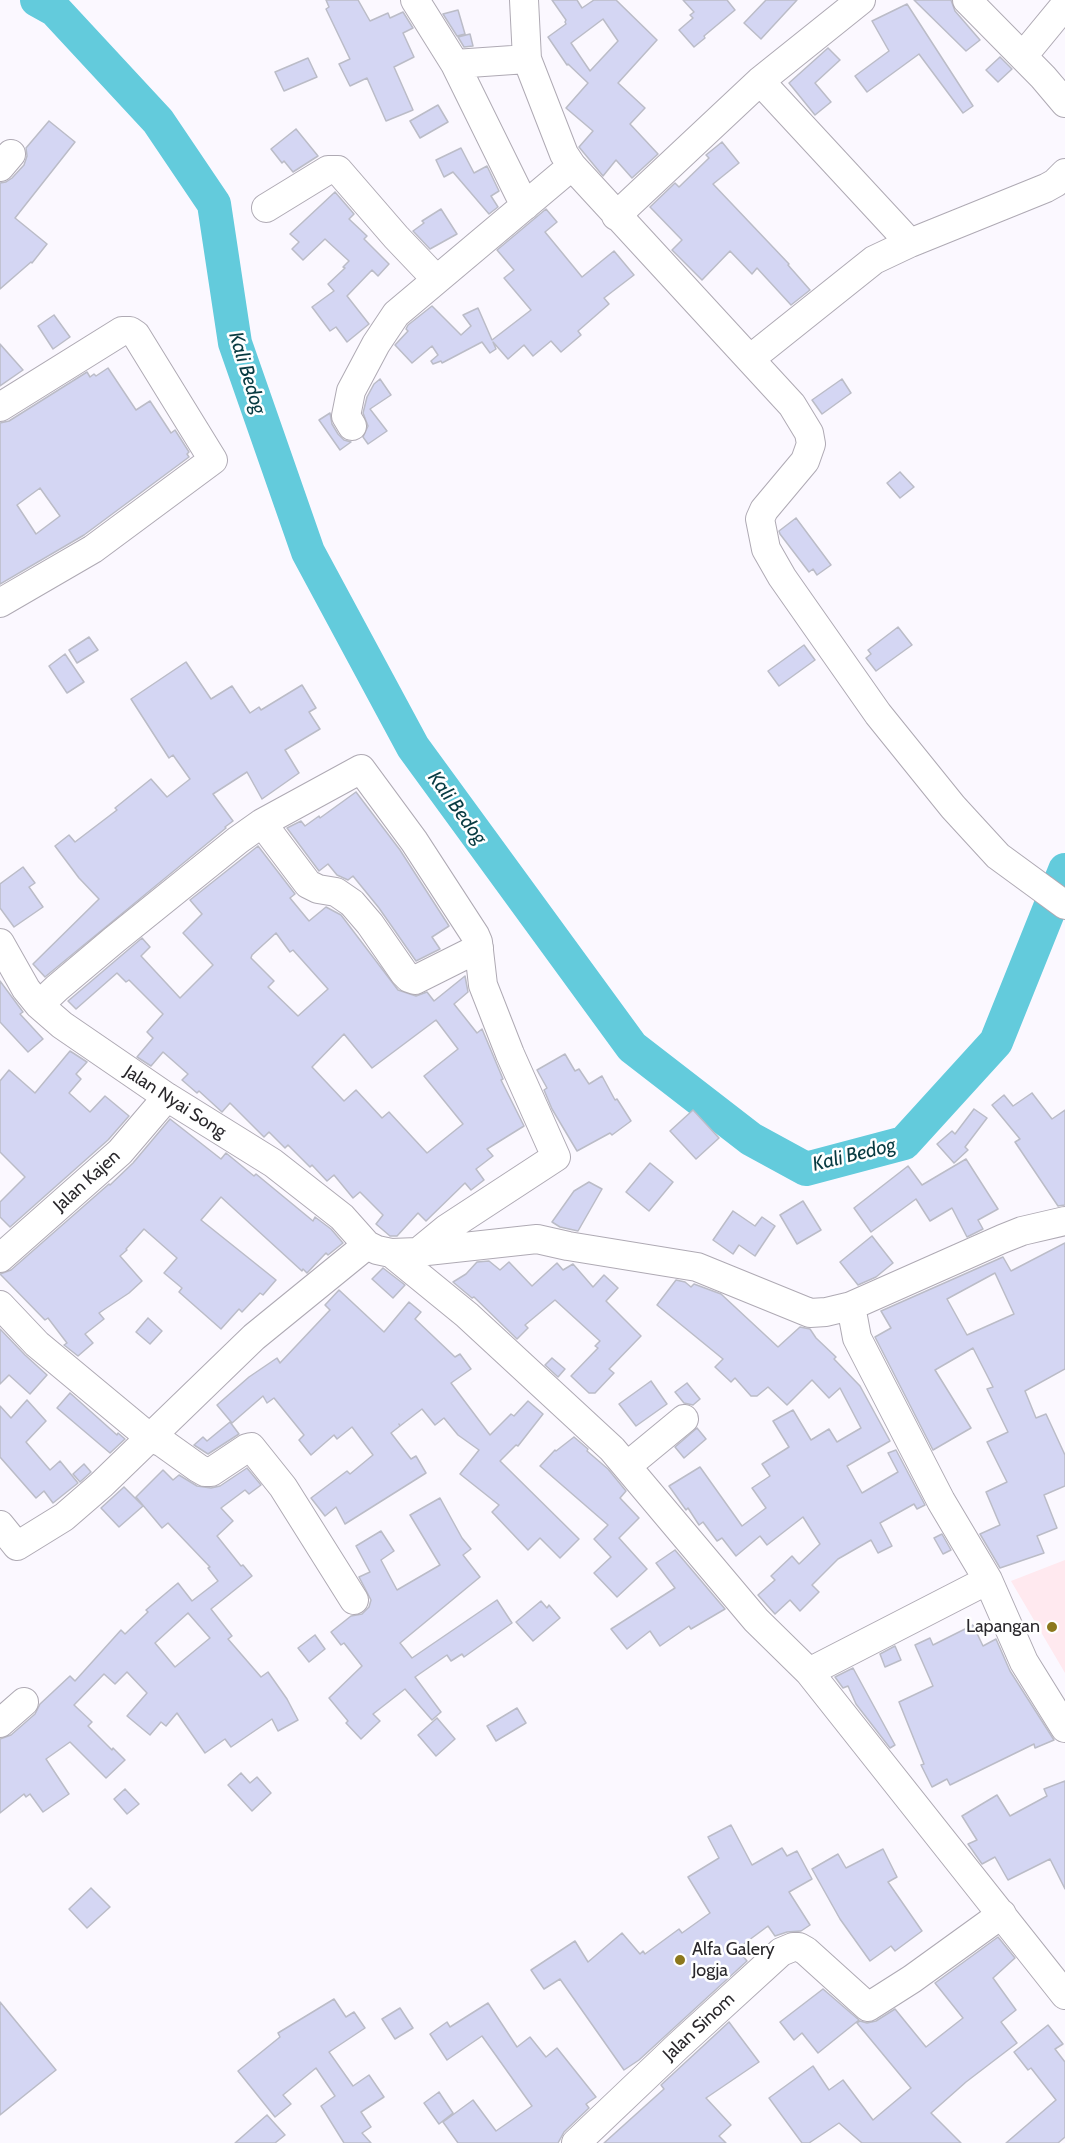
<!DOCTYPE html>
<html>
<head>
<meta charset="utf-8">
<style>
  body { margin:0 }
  canvas { display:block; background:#fbf8ff }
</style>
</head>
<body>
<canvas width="1065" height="2143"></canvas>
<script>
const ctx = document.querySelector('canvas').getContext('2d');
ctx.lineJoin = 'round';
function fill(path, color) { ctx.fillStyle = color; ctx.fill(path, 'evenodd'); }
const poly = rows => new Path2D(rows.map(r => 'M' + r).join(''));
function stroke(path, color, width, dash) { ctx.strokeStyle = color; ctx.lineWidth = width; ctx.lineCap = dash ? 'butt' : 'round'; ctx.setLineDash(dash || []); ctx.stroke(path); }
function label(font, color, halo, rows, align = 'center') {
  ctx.font = font + ' Cabin,sans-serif'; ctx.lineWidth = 5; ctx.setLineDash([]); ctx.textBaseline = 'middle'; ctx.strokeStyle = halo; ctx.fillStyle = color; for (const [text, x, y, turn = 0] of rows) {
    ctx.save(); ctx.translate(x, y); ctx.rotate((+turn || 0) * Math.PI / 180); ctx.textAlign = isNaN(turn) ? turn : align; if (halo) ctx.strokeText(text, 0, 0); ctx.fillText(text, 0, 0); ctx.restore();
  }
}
fill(poly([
  [1065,1560,1065,1673,1011,1581]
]), '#ffe9ef');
stroke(poly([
  [37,0,55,10,158,121,214,204,235,343,308,552,413,747,632,1047,751,1139,806,1169,904,1143,996,1042,1065,870]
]), '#63cbdc', 34);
const building = poly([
  [326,0,358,0,370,21,388,13,390,18,403,12,413,28,403,33,414,57,394,67,413,110,386,121,367,78,350,86,339,64,350,59,326,9,329,7,326,0],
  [552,0,577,0,582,8,594,0,616,0,657,40,618,83,645,108,630,124,658,154,632,178,616,160,603,176,579,147,593,131,566,108,588,83,568,64,567,65,548,37,566,24,565,22,566,20,552,0],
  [603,19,618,41,590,71,571,43,603,19],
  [683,0,727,0,735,10,704,36,705,38,694,47,679,30,693,18,690,15,694,12,683,0],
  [766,0,797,0,761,39,744,23,766,0],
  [914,0,951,0,955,11,980,40,966,51,914,0],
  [907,4,973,106,963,113,919,54,867,92,855,76,889,51,872,21,907,4],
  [458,10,465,34,457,36,443,14,458,10],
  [470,34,473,46,464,47,458,37,470,34],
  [828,48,840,60,815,83,831,102,815,115,789,83,828,48],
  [1000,57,1012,69,998,82,986,70,1000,57],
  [308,58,317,77,284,91,275,72,308,58],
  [438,105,448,122,420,138,410,121,438,105],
  [49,121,75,142,15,218,47,244,32,263,31,262,0,289,0,183,6,182,12,178,24,165,27,156,26,148,49,121],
  [296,129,318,156,293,172,284,161,282,163,271,149,296,129],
  [722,142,739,163,713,184,789,264,788,265,810,290,791,305,757,268,752,274,730,251,702,280,672,250,682,240,650,207,675,183,679,187,709,158,706,155,722,142],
  [461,148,474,173,487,166,499,191,491,196,498,207,489,214,453,172,444,177,436,160,461,148],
  [335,192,354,214,349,219,367,236,364,239,389,264,378,276,372,270,347,296,369,324,347,342,336,327,330,331,312,307,334,291,328,284,345,268,343,267,349,261,325,239,303,260,292,249,299,242,290,234,335,192],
  [441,209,457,234,430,249,413,231,424,223,422,221,441,209],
  [546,209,557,222,545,232,582,277,614,251,634,275,604,298,609,304,578,331,581,335,561,352,551,341,533,356,524,345,508,359,493,342,496,349,490,353,482,342,442,363,441,361,433,364,431,361,438,355,432,346,412,363,395,345,408,331,406,329,408,325,432,306,461,335,471,326,463,315,478,308,492,340,531,310,504,278,514,270,497,250,546,209],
  [54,315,70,337,53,349,38,326,54,315],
  [0,344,23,370,0,386,0,344],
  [108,368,136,410,150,401,171,433,175,430,189,452,187,454,189,457,84,535,0,584,0,423,9,421,87,372,90,377,94,374,96,376,108,368],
  [40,488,60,516,36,534,17,505,40,488],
  [380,379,391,395,370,409,387,431,368,444,363,437,368,426,363,413,367,397,374,384,380,379],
  [842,379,851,393,822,414,812,400,842,379],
  [330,413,332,424,338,434,344,440,351,442,340,450,319,420,330,413],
  [900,472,914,487,900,498,887,483,900,472],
  [796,518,831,565,817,575,813,569,809,572,780,534,779,531,796,518],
  [898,627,912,645,876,671,866,658,871,654,868,650,898,627],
  [89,637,98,650,77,663,69,650,89,637],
  [804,645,815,660,779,686,768,671,804,645],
  [65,654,84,682,67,693,49,666,65,654],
  [186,662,211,699,232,686,250,713,259,707,261,710,302,685,316,708,309,712,320,729,285,750,299,773,262,799,247,772,213,794,233,821,225,827,226,828,45,977,33,964,99,899,79,878,55,846,69,835,75,842,117,810,115,808,151,779,167,797,190,779,173,755,169,758,131,699,186,662],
  [356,792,400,850,449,926,432,937,440,949,416,961,379,908,353,876,348,880,337,875,328,864,319,871,287,828,301,821,305,826,319,816,320,818,356,792],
  [258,846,295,894,290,898,309,921,326,907,341,915,398,990,416,996,427,992,434,1001,465,976,468,992,454,1004,477,1033,482,1029,503,1079,501,1080,524,1126,487,1149,493,1156,476,1169,484,1180,471,1190,465,1183,426,1221,418,1213,397,1236,390,1236,376,1224,383,1215,360,1192,353,1198,334,1175,327,1181,312,1165,310,1167,288,1145,285,1148,269,1132,264,1137,230,1103,222,1112,199,1091,197,1093,182,1080,188,1074,163,1052,151,1066,137,1057,153,1038,147,1032,163,1014,129,980,126,982,117,973,76,1009,68,1001,142,938,150,947,141,956,180,998,213,965,183,933,202,914,190,900,258,846],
  [276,933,290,952,293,950,328,989,298,1016,268,987,274,981,251,958,252,955,276,933],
  [436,1020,458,1049,424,1076,463,1124,427,1153,389,1112,382,1118,356,1090,344,1101,312,1067,344,1034,372,1068,436,1020],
  [23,867,35,883,29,887,43,907,14,927,0,908,0,884,23,867],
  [0,981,23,1012,20,1014,43,1039,28,1052,0,1022,0,981],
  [70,1051,87,1062,76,1074,81,1079,69,1093,90,1112,105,1096,129,1116,108,1140,10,1227,0,1217,0,1202,25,1177,0,1152,0,1081,9,1070,35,1093,70,1051],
  [565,1054,575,1071,579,1069,589,1084,602,1076,615,1100,617,1099,631,1121,612,1135,610,1133,577,1151,552,1109,544,1090,547,1088,537,1070,565,1054],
  [1032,1093,1052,1119,1065,1110,1065,1205,1058,1206,1015,1142,1020,1139,992,1105,1004,1095,1013,1106,1032,1093],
  [974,1109,987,1118,965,1147,968,1150,954,1163,937,1144,952,1131,955,1134,974,1109],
  [693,1110,719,1138,696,1159,670,1131,693,1110],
  [170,1119,221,1159,226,1153,254,1176,256,1174,313,1221,315,1217,331,1229,343,1243,328,1255,326,1253,307,1273,303,1269,302,1271,221,1197,201,1220,276,1280,263,1295,260,1293,242,1312,239,1309,221,1329,179,1292,182,1288,164,1273,177,1258,144,1229,126,1249,127,1250,120,1256,142,1281,129,1293,99,1313,104,1319,85,1334,93,1343,78,1356,64,1345,67,1343,48,1318,45,1320,0,1274,11,1270,109,1184,110,1185,133,1163,170,1119],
  [966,1159,998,1209,978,1220,983,1229,967,1237,952,1208,930,1221,916,1199,871,1232,854,1208,908,1166,922,1185,966,1159],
  [650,1163,673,1182,649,1211,626,1192,650,1163],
  [589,1182,602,1189,578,1231,560,1227,552,1222,574,1191,589,1182],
  [803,1201,821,1230,797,1244,780,1215,803,1201],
  [733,1211,755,1226,762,1217,775,1226,755,1256,739,1245,733,1254,713,1240,733,1211],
  [872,1236,893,1263,876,1277,858,1285,840,1262,872,1236],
  [1065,1243,1065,1369,1025,1391,1036,1418,1046,1414,1065,1455,1065,1486,1044,1495,1057,1528,1037,1536,1044,1553,1000,1568,980,1534,1000,1525,986,1492,1007,1482,987,1442,1008,1432,987,1389,993,1387,973,1348,935,1370,971,1428,933,1450,875,1337,891,1328,881,1311,1003,1257,1011,1271,1065,1243],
  [995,1273,1014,1314,967,1335,947,1299,995,1273],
  [489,1261,500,1270,509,1262,532,1286,557,1263,563,1270,573,1264,593,1287,604,1275,618,1288,606,1301,641,1336,609,1369,614,1373,595,1393,589,1393,571,1376,598,1348,595,1346,600,1341,555,1300,525,1325,528,1328,517,1339,474,1297,472,1298,453,1282,466,1274,477,1262,489,1261],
  [383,1268,405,1285,393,1298,372,1279,383,1268],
  [676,1280,685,1282,691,1287,694,1284,721,1294,778,1347,800,1327,810,1329,816,1338,836,1357,834,1359,860,1386,890,1441,847,1466,862,1493,898,1472,888,1453,896,1450,925,1505,917,1509,914,1504,880,1523,892,1546,878,1553,871,1540,838,1559,812,1585,819,1592,800,1611,790,1600,775,1614,758,1595,775,1580,771,1576,792,1556,799,1564,820,1544,803,1517,767,1545,760,1536,736,1556,722,1538,717,1541,703,1522,699,1525,688,1508,686,1510,669,1486,700,1467,742,1526,766,1508,752,1488,770,1476,762,1464,789,1447,773,1421,793,1410,811,1440,829,1429,837,1442,861,1428,840,1388,829,1398,812,1380,787,1405,768,1387,757,1396,751,1396,735,1378,731,1382,715,1367,723,1359,657,1305,676,1280],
  [339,1290,384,1332,409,1302,421,1312,415,1319,455,1357,460,1354,471,1369,451,1383,490,1435,511,1414,514,1416,528,1401,543,1414,518,1446,516,1445,500,1461,579,1539,560,1558,540,1538,528,1550,492,1512,499,1505,460,1474,479,1450,458,1435,444,1418,435,1425,422,1409,400,1426,399,1424,400,1426,391,1433,411,1459,416,1456,426,1473,345,1524,336,1507,325,1516,311,1498,347,1471,350,1474,373,1455,352,1427,337,1439,334,1435,311,1455,299,1440,304,1435,274,1398,267,1403,263,1396,232,1423,217,1405,249,1377,277,1358,280,1363,330,1310,325,1305,339,1290],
  [148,1318,162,1331,150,1344,136,1332,148,1318],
  [0,1329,25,1355,47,1375,30,1394,9,1375,0,1384,0,1329],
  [552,1358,565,1369,558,1377,545,1365,552,1358],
  [651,1381,667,1404,636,1426,619,1404,651,1381],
  [687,1383,700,1399,693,1405,684,1403,675,1392,687,1383],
  [70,1393,117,1435,118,1433,125,1439,110,1453,57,1408,70,1393],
  [27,1400,46,1421,26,1442,50,1470,60,1461,78,1483,53,1503,44,1491,36,1498,0,1457,0,1406,11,1418,27,1400],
  [230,1422,239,1434,208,1454,194,1445,203,1437,207,1441,230,1422],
  [697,1428,706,1439,684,1458,675,1447,697,1428],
  [574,1437,588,1449,587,1451,608,1469,626,1491,620,1498,639,1518,619,1538,647,1569,617,1597,594,1573,611,1557,594,1539,608,1525,540,1466,555,1450,556,1451,574,1437],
  [84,1464,91,1472,80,1482,73,1474,84,1464],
  [247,1468,261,1485,249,1494,245,1490,221,1508,233,1521,217,1536,241,1566,243,1565,252,1576,211,1609,232,1636,228,1639,261,1677,268,1672,287,1699,298,1720,278,1731,272,1719,231,1747,225,1739,205,1753,177,1713,166,1726,161,1722,150,1735,127,1716,147,1693,127,1672,115,1684,104,1674,74,1705,92,1722,88,1726,112,1750,113,1748,125,1760,106,1778,70,1742,46,1759,69,1794,43,1812,30,1794,26,1797,24,1794,0,1813,0,1739,11,1735,35,1714,40,1704,70,1676,75,1681,121,1630,125,1634,148,1612,146,1610,178,1583,192,1601,218,1581,208,1568,210,1567,168,1523,162,1528,136,1497,163,1470,173,1480,179,1475,197,1486,211,1488,220,1486,247,1468],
  [188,1613,210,1638,175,1667,155,1643,188,1613],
  [124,1487,143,1506,119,1527,101,1508,124,1487],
  [440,1498,462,1538,471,1549,463,1555,480,1577,400,1643,412,1658,497,1600,512,1623,464,1657,462,1654,451,1661,447,1655,415,1677,441,1712,432,1720,405,1689,373,1714,380,1721,361,1739,346,1723,348,1721,329,1698,362,1666,344,1643,341,1645,331,1632,351,1616,362,1614,369,1607,371,1600,359,1577,370,1572,356,1546,381,1531,394,1551,381,1560,397,1590,440,1565,410,1515,440,1498],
  [942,1534,951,1550,943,1554,934,1538,942,1534],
  [675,1550,725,1609,691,1629,689,1626,660,1646,650,1631,627,1649,611,1629,675,1588,656,1563,675,1550],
  [541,1601,547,1608,549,1605,560,1618,533,1641,516,1622,541,1601],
  [973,1625,983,1646,996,1639,1010,1671,1054,1740,1035,1748,1034,1744,950,1785,947,1779,932,1787,921,1765,924,1764,899,1702,933,1686,915,1645,930,1638,933,1645,973,1625],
  [315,1635,325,1649,309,1662,298,1648,315,1635],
  [895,1646,901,1660,885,1667,880,1654,895,1646],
  [853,1668,895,1745,890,1748,856,1704,848,1686,843,1688,835,1677,853,1668],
  [517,1708,526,1723,496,1741,487,1726,517,1708],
  [437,1718,455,1739,436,1756,418,1735,437,1718],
  [241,1773,250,1783,257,1777,271,1793,252,1811,228,1785,241,1773],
  [1065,1781,1065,1889,1050,1859,1008,1880,995,1857,982,1864,968,1844,977,1840,962,1816,997,1795,1010,1816,1047,1796,1044,1789,1065,1781],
  [125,1789,139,1804,127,1814,114,1799,125,1789],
  [731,1825,752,1865,782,1848,787,1856,797,1851,812,1879,789,1892,810,1925,801,1931,787,1932,775,1936,768,1926,737,1949,747,1961,639,2060,624,2070,560,1979,544,1989,531,1970,575,1941,588,1962,622,1933,640,1954,643,1951,645,1954,679,1929,682,1933,710,1913,688,1877,719,1858,708,1837,731,1825],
  [883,1849,897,1877,888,1882,922,1931,895,1951,891,1946,870,1961,840,1919,812,1869,838,1854,846,1868,883,1849],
  [91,1888,110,1907,87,1928,69,1909,91,1888],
  [998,1937,1015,1958,993,1978,1016,2010,1001,2022,1017,2043,966,2082,931,2113,961,2143,862,2143,839,2123,809,2143,802,2143,769,2098,813,2066,829,2090,843,2080,873,2120,911,2088,857,2023,860,2021,867,2023,876,2021,895,2009,926,2047,963,2018,935,1983,998,1937],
  [823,1989,859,2020,818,2053,802,2033,794,2040,780,2022,823,1989],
  [334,1999,346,2017,354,2012,365,2028,329,2052,353,2086,369,2075,384,2097,361,2112,371,2127,362,2133,371,2143,344,2143,321,2106,335,2096,316,2068,283,2095,291,2104,275,2117,238,2071,280,2037,278,2033,334,1999],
  [0,2002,56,2070,0,2115,0,2002],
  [488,2003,517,2047,530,2037,546,2057,557,2048,596,2097,586,2104,589,2108,564,2132,558,2143,458,2143,443,2122,473,2100,496,2131,532,2106,482,2036,447,2060,430,2034,447,2022,450,2027,488,2003],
  [400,2008,413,2028,395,2039,382,2019,400,2008],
  [729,2022,759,2062,706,2098,731,2125,719,2136,726,2143,604,2143,664,2089,661,2085,729,2022],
  [1048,2025,1063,2044,1055,2049,1065,2062,1065,2137,1058,2143,1006,2143,1056,2100,1031,2068,1028,2070,1014,2052,1048,2025],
  [439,2092,453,2113,439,2124,424,2103,439,2092],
  [267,2115,285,2135,275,2143,235,2143,267,2115]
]);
fill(building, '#d4d6f3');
stroke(building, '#bbbcc7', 1.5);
const minor = poly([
  [415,0,455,64,527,59],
  [524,0,527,59,564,154,572,166,792,405,809,433,811,444,805,461,764,510,760,519,766,549,782,577,878,714,953,807,998,856,1065,905],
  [967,0,1043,77,1065,103],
  [1023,56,1065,5],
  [455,64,525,206],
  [760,81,910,243],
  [0,167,11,154],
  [266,208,328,170,338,170,396,237,436,279],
  [616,216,760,81,861,0],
  [750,359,874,260,910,243,1046,188,1055,183,1065,173],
  [0,407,122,331,130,331,136,335,213,460,93,549,0,603],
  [352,426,346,416,351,391,376,344,396,314,572,166],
  [262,823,308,884,318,889,336,892,352,903,370,924,404,973,409,978,415,980,479,948],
  [0,943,26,989,39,1005,62,1025,167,1097,273,1163,342,1217,367,1245,377,1250,391,1253,418,1252,537,1239,568,1246,697,1267,810,1313,826,1312,851,1306,1002,1239,1022,1231,1065,1221],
  [39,1005,57,988,114,940,238,840,262,823,361,769,414,841,475,935,478,942,483,985,510,1054,556,1157,446,1229,418,1252],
  [391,1253,467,1315,612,1449,756,1620,809,1672,1065,1995],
  [0,1258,120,1152,167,1097],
  [0,1305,37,1344,149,1437,163,1443,198,1468,205,1472,211,1472,247,1448,251,1447,283,1487,354,1600],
  [851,1306,857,1338,941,1501,988,1580,1024,1662,1065,1728],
  [627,1466,684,1419],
  [0,1525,17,1546,64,1517,101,1485,254,1337,367,1245],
  [809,1672,988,1580],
  [0,1723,24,1702],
  [576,2143,678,2046,781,1952,793,1947,799,1947,806,1951,868,2007,912,1979,1002,1914]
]);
stroke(minor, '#afaab4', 30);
stroke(minor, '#fff', 28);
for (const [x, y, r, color] of [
  [1052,1627,6,"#8c781d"],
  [680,1960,6,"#8c781d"]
]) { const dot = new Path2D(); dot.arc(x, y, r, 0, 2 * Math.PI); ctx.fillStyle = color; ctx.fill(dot); stroke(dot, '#fff', 2); }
label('18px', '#2a282c', '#fff', [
  ["Jalan Nyai Song",175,1102,33],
  ["Jalan Kajen",87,1181,-42],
  ["Jalan Sinom",699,2027,-43]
]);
label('18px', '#2a282c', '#fff', [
  ["Lapangan",1040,1627],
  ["Alfa Galery",692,1950,"left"],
  ["Jogja",692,1971,"left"]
], 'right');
label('italic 20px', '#083b42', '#fff', [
  ["Kali Bedog",247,373,73],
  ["Kali Bedog",457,808,54],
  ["Kali Bedog",854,1155,-14]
]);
</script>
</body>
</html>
